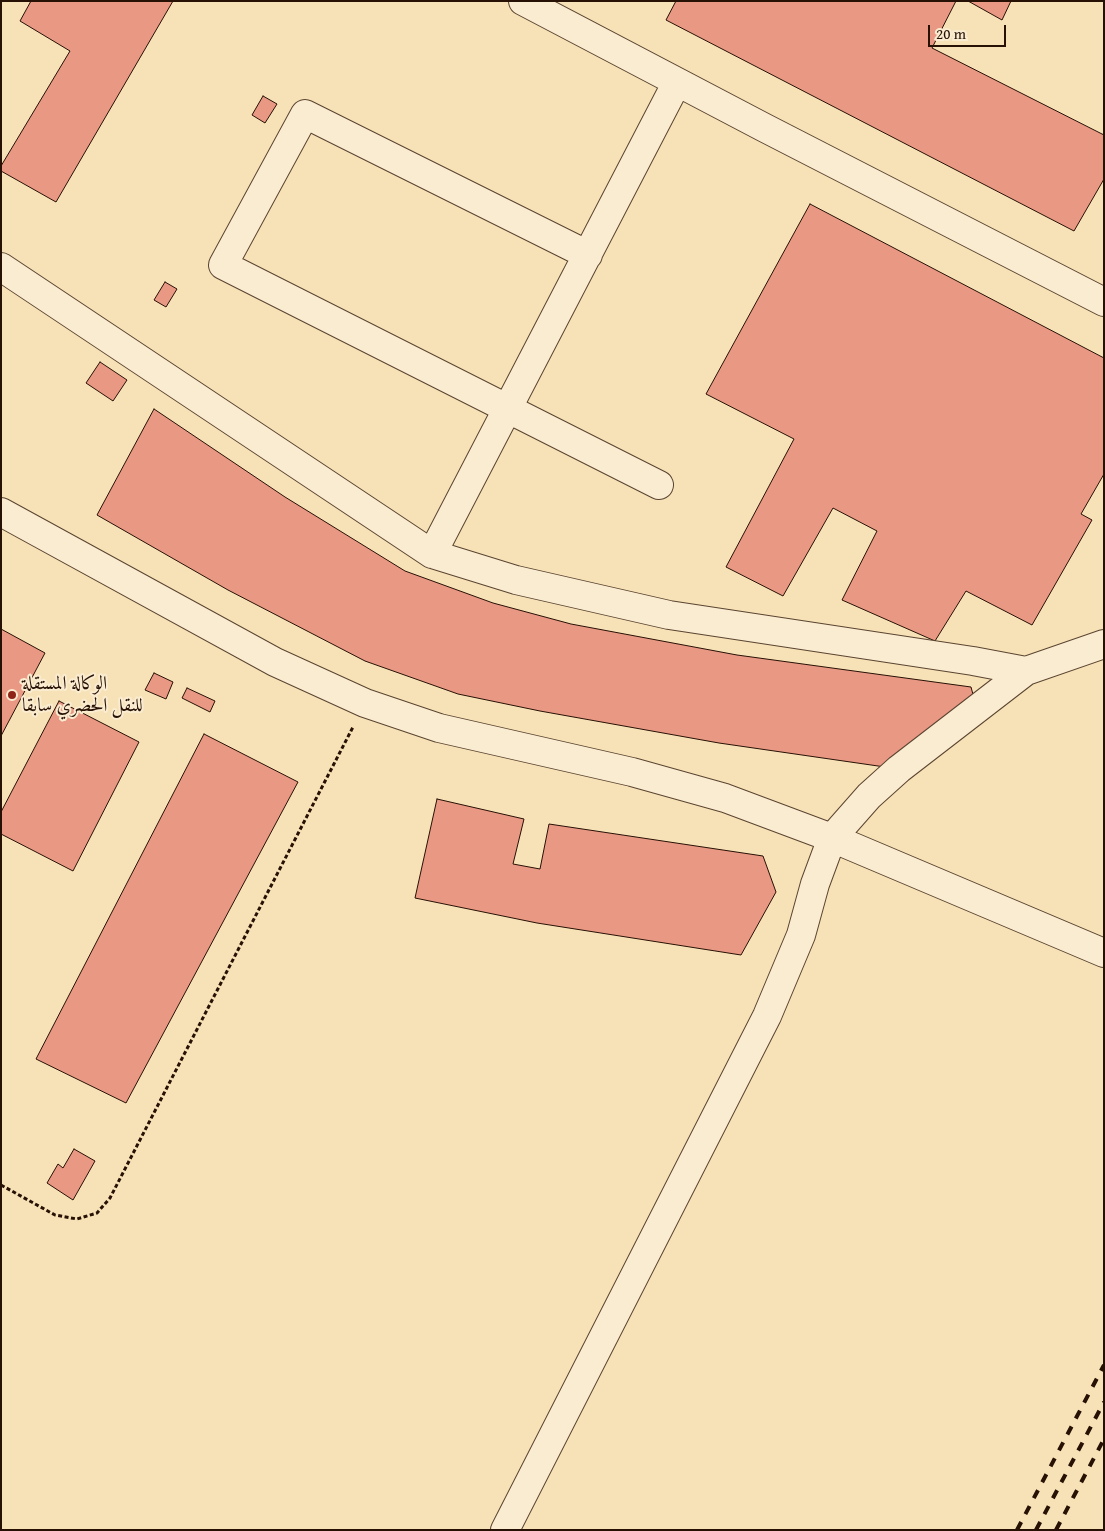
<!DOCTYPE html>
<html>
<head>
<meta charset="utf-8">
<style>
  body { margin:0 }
  #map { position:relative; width:1105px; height:1531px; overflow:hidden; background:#f7e2b7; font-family:"Gentium Book Plus",serif }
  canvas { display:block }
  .frame { position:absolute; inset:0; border:2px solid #271004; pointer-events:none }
  .scale { position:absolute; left:928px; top:25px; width:78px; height:22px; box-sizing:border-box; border:2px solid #271004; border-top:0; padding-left:6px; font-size:15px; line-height:18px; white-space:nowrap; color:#271004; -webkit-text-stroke:4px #faecd0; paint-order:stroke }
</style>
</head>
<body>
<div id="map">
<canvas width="1105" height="1531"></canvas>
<div class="frame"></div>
<div class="scale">20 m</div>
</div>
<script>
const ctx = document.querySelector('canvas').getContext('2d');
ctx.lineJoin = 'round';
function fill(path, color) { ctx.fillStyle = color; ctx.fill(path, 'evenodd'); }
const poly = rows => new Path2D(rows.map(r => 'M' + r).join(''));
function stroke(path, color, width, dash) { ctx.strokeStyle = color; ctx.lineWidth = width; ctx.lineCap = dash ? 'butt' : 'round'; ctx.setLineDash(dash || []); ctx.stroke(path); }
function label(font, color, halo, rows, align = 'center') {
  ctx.font = font + ' "Gentium Book Plus",Amiri,serif'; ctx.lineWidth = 4; ctx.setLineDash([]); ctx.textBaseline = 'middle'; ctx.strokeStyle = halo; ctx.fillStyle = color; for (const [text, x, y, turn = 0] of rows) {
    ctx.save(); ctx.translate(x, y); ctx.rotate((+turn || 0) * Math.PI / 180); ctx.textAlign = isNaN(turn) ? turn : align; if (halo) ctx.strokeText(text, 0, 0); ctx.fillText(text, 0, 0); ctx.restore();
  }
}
const building = poly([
  [31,1,173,1,56,202,1,171,1,166,70,51,20,21,31,1],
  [676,1,956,1,932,48,1104,135,1104,179,1074,231,666,20,676,1],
  [968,1,1011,1,1002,20,968,1],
  [263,96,277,104,265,123,252,115,263,96],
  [810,204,1104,358,1104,474,1081,514,1092,520,1032,625,966,591,935,641,842,600,877,531,833,508,783,596,726,567,794,439,706,394,810,204],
  [165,282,177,289,166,307,154,300,165,282],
  [100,362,127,380,113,401,86,383,100,362],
  [154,409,285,497,405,571,493,603,571,624,737,655,971,687,975,702,885,767,719,743,540,711,458,694,365,661,228,590,97,515,154,409],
  [1,629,45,653,1,736,1,629],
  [154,673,173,682,166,699,145,690,154,673],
  [187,688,215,701,210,712,182,698,187,688],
  [59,701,139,742,73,871,1,834,1,812,59,701],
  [204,734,298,782,126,1103,36,1059,204,734],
  [437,799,524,819,513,864,540,869,549,824,763,856,776,892,741,955,537,923,415,898,437,799],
  [74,1149,95,1161,73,1200,47,1183,58,1164,63,1168,74,1149]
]);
fill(building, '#e99884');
stroke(building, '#271004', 1);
const minor = poly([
  [523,1,765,128,1104,302],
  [588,255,305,114,223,265,659,485],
  [1,267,432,554,516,580,669,615,973,661,1026,671],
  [1,512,275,662,365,703,439,728,632,772,725,798,832,838,1104,953],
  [432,554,677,82],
  [505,1530,767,1016,801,935,815,884,832,838,869,796,899,769,1026,671,1104,644]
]);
stroke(minor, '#5b4431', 30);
stroke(poly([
  [1,1185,55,1215,77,1219,97,1213,110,1198,353,727]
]), '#271004', 3, [4, 2.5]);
stroke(minor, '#faecd0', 28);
stroke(poly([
  [1017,1530,1104,1365],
  [1036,1530,1104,1402],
  [1056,1530,1104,1439]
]), '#271004', 4, [9, 9]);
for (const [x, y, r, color] of [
  [12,695,5,"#8f2418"]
]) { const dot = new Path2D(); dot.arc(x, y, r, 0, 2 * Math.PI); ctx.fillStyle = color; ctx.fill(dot); stroke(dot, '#faecd0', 2); }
label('19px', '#271004', '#faecd0', [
  ["الوكالة المستقلة",22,684],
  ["للنقل الحضري سابقا",22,706]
], 'left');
</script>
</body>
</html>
